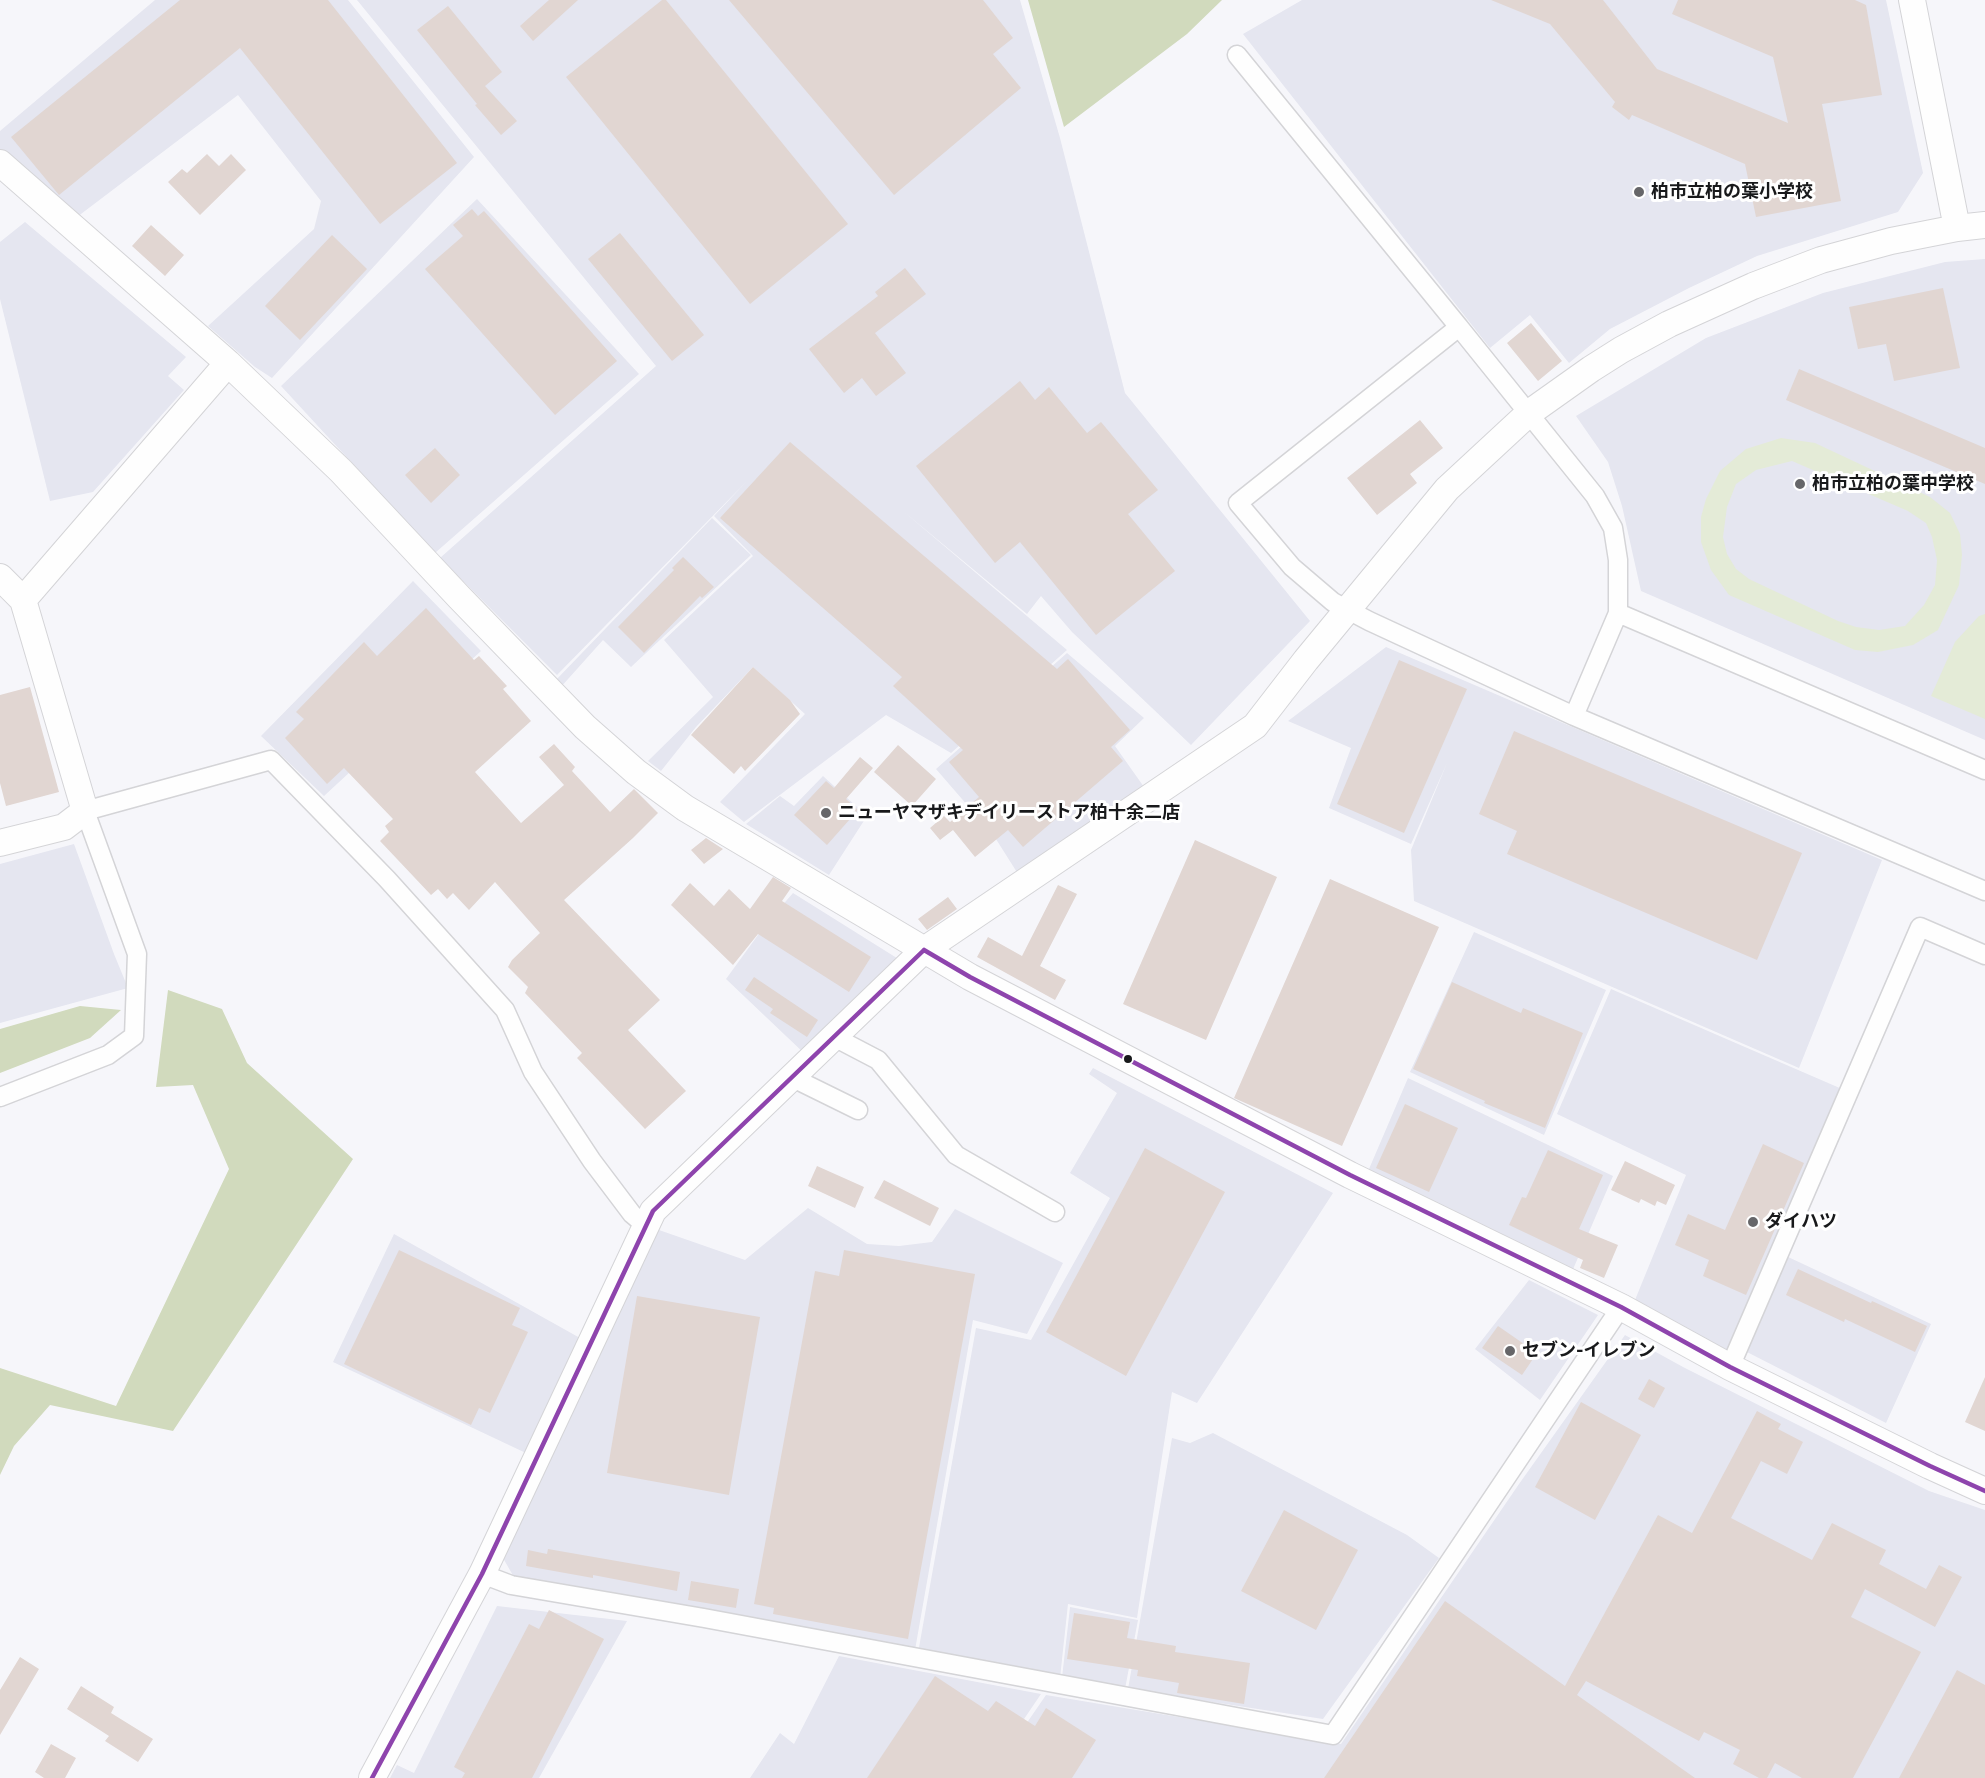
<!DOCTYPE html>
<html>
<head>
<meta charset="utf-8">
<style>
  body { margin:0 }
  canvas { display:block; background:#f6f6fa }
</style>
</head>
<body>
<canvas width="1985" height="1778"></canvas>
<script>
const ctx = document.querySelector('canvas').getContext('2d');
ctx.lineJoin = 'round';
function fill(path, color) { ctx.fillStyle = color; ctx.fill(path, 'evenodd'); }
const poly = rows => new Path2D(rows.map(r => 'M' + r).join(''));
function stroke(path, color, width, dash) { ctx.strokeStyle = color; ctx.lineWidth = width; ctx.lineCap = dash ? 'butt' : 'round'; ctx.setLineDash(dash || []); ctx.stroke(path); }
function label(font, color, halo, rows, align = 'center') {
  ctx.font = font + ' Raleway,"Noto Sans JP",sans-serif'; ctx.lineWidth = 6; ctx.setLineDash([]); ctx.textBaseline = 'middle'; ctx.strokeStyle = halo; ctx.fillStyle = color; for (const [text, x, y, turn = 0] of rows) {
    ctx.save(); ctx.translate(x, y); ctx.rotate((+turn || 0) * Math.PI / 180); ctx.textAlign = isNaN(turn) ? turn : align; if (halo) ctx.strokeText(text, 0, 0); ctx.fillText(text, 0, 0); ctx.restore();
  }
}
fill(poly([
  [155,0,348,0,474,157,272,378,255,367,208,326,314,229,321,201,238,95,77,217,0,150,0,131],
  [357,0,1020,0,1060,138,1125,393,1310,621,1191,745,1072,632,1041,596,1027,614,903,511,1067,650,951,753,886,715,744,822,720,802,805,714,753,667,696,727,661,771,648,761,713,697,664,640,753,556,714,516,747,481,557,675,440,558,656,366],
  [1302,0,1886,0,1923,173,1898,212,1757,256,1689,288,1610,329,1569,363,1530,315,1490,348,1243,34],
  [477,199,639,374,435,553,281,386],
  [25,222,186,357,168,376,184,390,93,492,50,501,0,299,0,242],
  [1985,259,1985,740,1641,591,1622,506,1608,462,1576,416,1706,338,1823,293,1945,262],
  [712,518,751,555,631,667,603,640,560,688,554,682],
  [413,581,481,651,324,796,261,736],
  [1386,647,1882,860,1799,1068,1414,901,1411,850,1447,763,1411,844,1329,808,1351,748,1288,721],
  [1067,653,1144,718,1115,746,1144,787,1020,877,994,836,936,769],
  [823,776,867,816,829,875,746,824,780,796,794,806],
  [74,844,114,954,128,988,0,1023,0,864],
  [793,893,900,960,806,1055,726,979,766,924],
  [1474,932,1606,990,1544,1135,1410,1072],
  [1611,989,1842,1089,1730,1352,1635,1300,1686,1175,1557,1114],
  [1093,1068,1333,1193,1197,1403,1172,1392,1137,1618,1068,1604,1060,1678,918,1653,976,1328,1031,1340,1110,1198,1070,1173,1117,1093,1089,1074],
  [1408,1078,1613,1176,1571,1274,1366,1176],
  [808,1208,867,1244,899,1246,932,1242,955,1209,1063,1263,1027,1334,973,1320,915,1650,515,1579,503,1558,659,1230,745,1260],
  [394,1234,580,1338,528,1454,333,1362],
  [1786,1256,1931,1324,1886,1423,1745,1351],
  [1529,1280,1598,1315,1540,1400,1475,1349],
  [1625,1335,1683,1367,1929,1491,1985,1510,1985,1778,989,1778,1046,1695,1341,1744,1519,1484],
  [1213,1433,1407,1535,1439,1558,1323,1719,1128,1689,1172,1438,1190,1443],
  [497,1606,627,1621,539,1778,390,1778,397,1765,414,1773],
  [1070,1607,1138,1620,1125,1689,1062,1678],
  [839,1656,1041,1694,984,1778,750,1778,780,1733,794,1744]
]), '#e5e6f0');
fill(poly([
  [1781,438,1815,443,1930,497,1950,513,1960,534,1962,555,1959,585,1938,630,1913,645,1878,652,1855,650,1729,595,1711,570,1701,542,1701,517,1706,499,1720,471,1746,449],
  [1792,461,1908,511,1926,523,1932,537,1937,560,1935,585,1924,605,1905,626,1879,630,1856,627,1838,621,1749,579,1736,569,1727,554,1723,537,1727,507,1736,484,1756,470],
  [1985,614,1985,719,1931,696,1955,642,1979,616]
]), '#e4ebd7');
fill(poly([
  [1028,0,1222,0,1187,34,1064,127],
  [168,990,222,1009,247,1063,353,1159,173,1431,50,1405,14,1446,0,1475,0,1368,116,1406,229,1169,193,1085,156,1087],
  [80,1006,121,1010,90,1038,0,1073,0,1029]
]), '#d1dabd');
fill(poly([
  [180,0,328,0,457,163,380,224,240,48,59,195,11,137],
  [549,0,578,0,533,41,520,26],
  [662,0,666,0,848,224,750,304,566,77],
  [729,0,983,0,1013,38,993,54,1021,88,894,195],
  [1491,0,1603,0,1657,69,1788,123,1773,57,1672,14,1678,0,1855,0,1866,5,1882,95,1822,104,1841,201,1756,217,1745,164,1632,115,1629,120,1612,107,1615,102,1550,24],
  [448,6,502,72,485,86,517,121,501,135,475,105,477,104,417,30],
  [207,154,219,166,231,154,246,170,200,215,168,182,182,169,187,173],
  [472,209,478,216,484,211,617,361,555,415,425,269,463,236,453,225],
  [151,225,184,255,165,276,132,246],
  [620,233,704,335,672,361,588,259],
  [332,235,367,269,300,340,265,306],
  [905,268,926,294,875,333,906,373,876,396,862,378,844,393,809,349,878,296,875,292],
  [1943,288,1960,368,1894,381,1886,344,1858,349,1849,307],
  [1531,323,1562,361,1538,381,1507,343],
  [1799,369,1985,448,1985,484,1786,400],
  [1020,381,1035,400,1049,387,1087,433,1101,422,1158,490,1128,514,1175,571,1096,635,1020,542,995,563,916,466],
  [1420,420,1443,448,1410,474,1417,483,1377,515,1347,478],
  [790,442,1057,669,1068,659,1130,730,1111,747,1123,761,1023,847,1008,830,975,857,953,830,940,840,930,828,944,816,950,822,979,797,949,762,963,750,893,686,902,677,720,518],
  [435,448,460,475,431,503,405,475],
  [683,557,714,587,702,598,700,596,644,653,618,627,674,570,672,568],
  [426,608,474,660,479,656,507,686,503,689,531,721,475,772,521,823,564,785,539,757,554,744,575,767,572,771,610,812,634,789,658,813,633,838,564,900,660,1000,628,1030,686,1091,645,1129,577,1058,582,1053,525,993,528,987,508,967,512,960,540,933,495,882,469,910,453,893,447,899,438,889,431,895,380,841,389,832,385,826,393,819,344,768,327,784,285,738,304,719,296,712,364,642,377,656],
  [1399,660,1467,689,1404,833,1337,804],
  [753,667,790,700,800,714,745,771,741,766,734,774,691,735],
  [30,687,59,792,6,806,0,783,0,695],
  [1514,731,1802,853,1757,960,1507,854,1517,831,1479,814],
  [898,745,936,779,912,806,874,772],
  [860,757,873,768,846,799,858,810,827,845,794,815,826,781,834,788],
  [706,838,723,849,704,864,691,850],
  [1195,840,1277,877,1206,1040,1123,1004],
  [773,877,791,888,782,901,871,957,849,992,758,934,733,965,671,905,690,883,714,906,729,889,750,909],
  [1330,879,1439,927,1342,1146,1234,1098],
  [1058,885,1077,894,1040,966,1066,980,1055,1000,977,957,988,937,1022,956],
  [948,897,957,909,927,930,918,919],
  [754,977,818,1020,807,1037,770,1013,773,1009,745,990],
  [1452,982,1521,1013,1523,1008,1583,1033,1545,1128,1484,1103,1485,1101,1413,1069],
  [1405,1104,1458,1128,1429,1192,1376,1168],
  [1763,1144,1804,1163,1746,1295,1703,1276,1709,1260,1675,1245,1688,1214,1725,1230],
  [1145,1148,1225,1192,1126,1376,1046,1332],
  [1548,1150,1603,1175,1579,1229,1618,1245,1604,1278,1580,1268,1583,1260,1509,1225,1522,1197,1526,1198],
  [1625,1161,1675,1185,1666,1205,1657,1201,1655,1206,1641,1199,1639,1203,1611,1190],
  [817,1166,864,1187,855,1208,808,1186],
  [884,1180,939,1208,930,1226,874,1198],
  [399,1250,520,1308,512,1325,528,1332,490,1413,479,1408,471,1425,344,1364],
  [844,1250,975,1274,908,1639,773,1614,774,1608,754,1604,815,1271,839,1276],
  [1798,1269,1871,1303,1872,1301,1927,1326,1915,1352,1845,1319,1844,1322,1786,1295],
  [637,1296,760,1317,729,1495,607,1473],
  [1498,1326,1537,1353,1522,1375,1482,1348],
  [1985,1377,1985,1431,1965,1422],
  [1649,1379,1665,1388,1654,1408,1638,1399],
  [1581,1402,1641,1435,1595,1520,1535,1487],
  [1757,1411,1781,1424,1778,1429,1803,1442,1787,1474,1761,1461,1731,1518,1812,1560,1832,1523,1886,1550,1879,1564,1926,1589,1939,1565,1962,1577,1935,1627,1865,1589,1851,1617,1921,1652,1853,1778,1802,1778,1775,1763,1767,1778,1759,1778,1733,1764,1740,1750,1704,1732,1699,1741,1586,1681,1577,1695,1695,1778,1324,1778,1445,1601,1565,1686,1658,1515,1692,1533],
  [1284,1510,1358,1550,1316,1630,1241,1591],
  [548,1549,680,1572,677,1591,593,1575,593,1578,526,1566,528,1550,547,1554],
  [691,1581,739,1589,736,1608,688,1600],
  [549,1610,604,1639,532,1778,462,1778,465,1773,454,1767,529,1624,539,1629],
  [1074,1613,1130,1622,1127,1638,1176,1646,1175,1652,1250,1663,1244,1704,1177,1693,1179,1683,1137,1676,1138,1670,1067,1659],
  [20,1657,39,1669,0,1735,0,1690],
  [1957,1670,1985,1685,1985,1778,1899,1778],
  [935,1676,988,1711,996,1701,1035,1726,1046,1708,1096,1740,1072,1778,867,1778],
  [81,1686,114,1707,111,1713,153,1739,138,1762,105,1741,109,1736,67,1709],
  [51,1744,76,1758,65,1778,44,1778,35,1772]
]), '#e1d6d2');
const street = poly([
  [1237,55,1459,327,1238,503,1292,567,1333,602,1369,621,1574,716,1985,891],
  [1459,327,1595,496,1613,528,1618,560,1618,613,1985,770],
  [1574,716,1618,613],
  [834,1037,878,1060,956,1155,1055,1212],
  [793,1078,858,1110],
  [0,1097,108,1055,134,1036,137,954,85,811,271,760,387,879,505,1010,533,1072,592,1161,632,1214,645,1225],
  [1730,1367,1920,927,1985,955],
  [482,1574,511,1585,704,1618,1333,1735,1621,1307]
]);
const secondary = poly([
  [1912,0,1957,228],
  [0,163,228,363,341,471,459,597,585,727,636,772,685,808,970,977,1350,1175,1621,1307,1730,1367,1930,1466,1985,1491],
  [0,577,23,600,85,811,64,827,0,843],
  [23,600,228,363],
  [372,1778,482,1574,653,1211,924,950,1255,726,1306,660,1447,489,1529,413,1591,369,1621,350,1669,324,1753,286,1821,260,1891,241,1957,228,1985,225]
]);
stroke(street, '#d4d4d7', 21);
stroke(secondary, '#d4d4d7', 28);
stroke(street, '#fefefe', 18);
stroke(secondary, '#fefefe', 26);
stroke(poly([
  [924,950,970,977,1350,1175,1621,1307,1730,1367,1930,1466,1985,1491],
  [372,1778,482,1574,653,1211,924,950]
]), '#8e44ad', 4.5);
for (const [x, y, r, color] of [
  [1639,192,6,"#666669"],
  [1800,484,6,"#666669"],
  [826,813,6,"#666669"],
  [1128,1059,5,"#18191b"],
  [1753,1222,6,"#666669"],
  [1510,1351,6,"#666669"]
]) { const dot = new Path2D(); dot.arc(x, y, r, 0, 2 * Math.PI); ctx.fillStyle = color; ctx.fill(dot); stroke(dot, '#fff', 2); }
label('bold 18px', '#18191b', '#fff', [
  ["柏市立柏の葉小学校",1651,192],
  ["柏市立柏の葉中学校",1812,484],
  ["ニューヤマザキデイリーストア柏十余二店",838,813],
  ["ダイハツ",1765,1222],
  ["セブン-イレブン",1522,1351]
], 'left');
</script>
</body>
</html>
